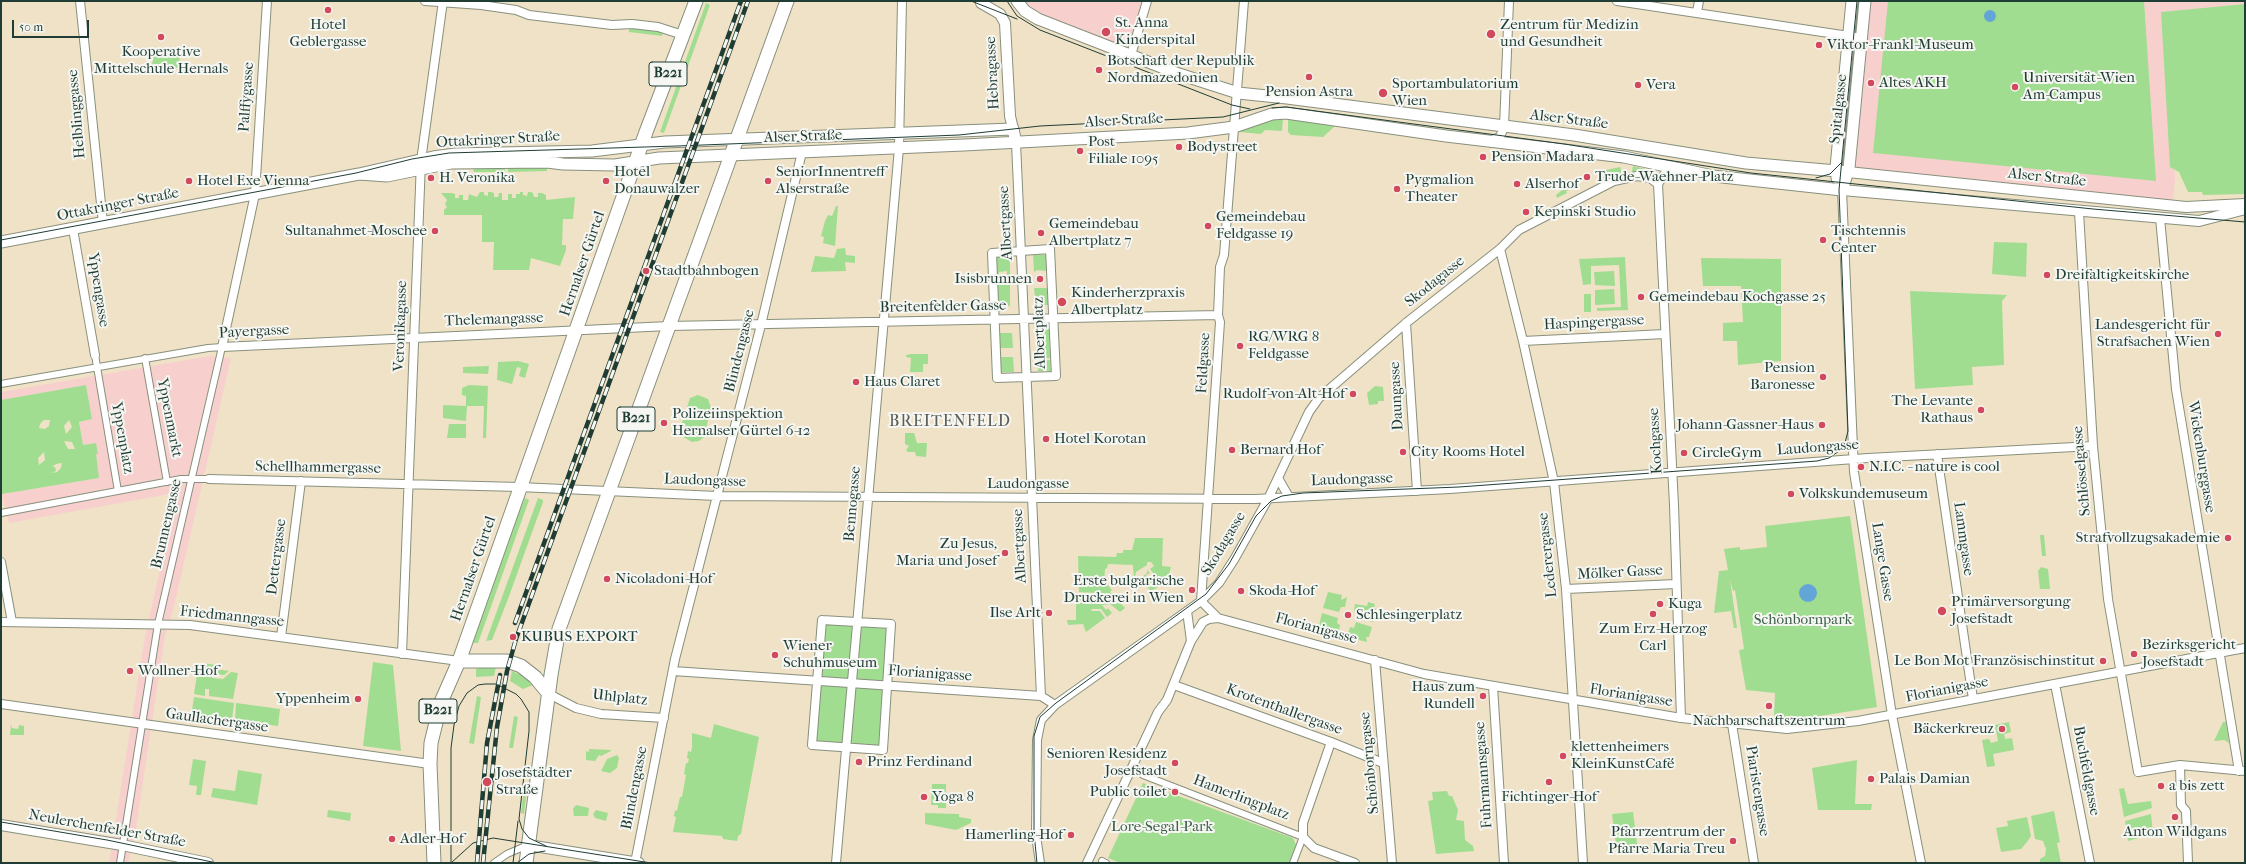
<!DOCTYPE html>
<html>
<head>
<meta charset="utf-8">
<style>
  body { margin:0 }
  #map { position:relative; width:2246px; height:864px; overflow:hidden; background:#f0e2c6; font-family:"IM FELL French Canon",serif }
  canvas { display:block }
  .frame { position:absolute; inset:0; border:2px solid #1f3d34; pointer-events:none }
  .scale { position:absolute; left:12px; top:20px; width:77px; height:18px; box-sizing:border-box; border:2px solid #1f3d34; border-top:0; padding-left:5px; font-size:12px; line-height:14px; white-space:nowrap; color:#1f3d34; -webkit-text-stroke:3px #f6f6f2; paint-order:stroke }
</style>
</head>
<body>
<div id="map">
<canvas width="2246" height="864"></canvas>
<div class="frame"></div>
<div class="scale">50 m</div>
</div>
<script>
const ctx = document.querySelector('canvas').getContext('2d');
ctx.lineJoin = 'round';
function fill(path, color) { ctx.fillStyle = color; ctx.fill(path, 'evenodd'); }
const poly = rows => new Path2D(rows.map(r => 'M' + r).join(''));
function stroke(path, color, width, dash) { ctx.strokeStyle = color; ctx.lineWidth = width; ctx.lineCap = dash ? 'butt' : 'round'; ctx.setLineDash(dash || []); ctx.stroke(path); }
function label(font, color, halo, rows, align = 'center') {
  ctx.font = font + ' "IM FELL French Canon",serif'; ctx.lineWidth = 4; ctx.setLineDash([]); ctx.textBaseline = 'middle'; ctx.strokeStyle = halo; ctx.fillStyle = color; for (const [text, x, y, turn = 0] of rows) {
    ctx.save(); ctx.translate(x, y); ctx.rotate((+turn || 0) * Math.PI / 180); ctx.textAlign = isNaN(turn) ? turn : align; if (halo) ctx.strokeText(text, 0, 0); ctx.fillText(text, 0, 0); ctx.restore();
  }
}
fill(poly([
  [1021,1,1142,1,1130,46,1125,49,1041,18],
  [1870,1,2245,1,2245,4,2165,12,2175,177,2173,202,1853,168],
  [209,356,231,358,173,611,165,636,135,835,128,863,109,863,145,636,176,499,170,494,9,523,2,494,99,478,95,454,98,454,96,443,83,445,79,422,92,419,86,385,1,400,1,392]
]), '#f7d0ce');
fill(poly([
  [1888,1,2144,1,2156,181,1873,153],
  [706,3,710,5,664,133,660,132],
  [2245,4,2245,194,2203,195,2202,192,2188,192,2179,172,2170,167,2161,12],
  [629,27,659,30,663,32,662,36,629,32],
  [154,51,180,54,179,68,152,65],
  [1283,118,1282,131,1265,130,1261,134,1239,132,1269,121],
  [1288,118,1335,123,1335,126,1323,137,1291,135,1288,132],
  [1633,166,1646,169,1648,174,1632,172],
  [508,167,547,167,547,171,508,172],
  [1620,167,1622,173,1602,179,1600,175,1606,170],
  [473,168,505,168,505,172,474,172],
  [1574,181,1577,181,1579,187,1566,191,1567,193,1557,198,1556,195],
  [480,192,484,192,484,195,488,196,488,192,491,192,494,193,494,197,498,197,499,193,502,193,502,200,508,200,508,194,512,194,512,198,516,198,516,194,520,194,520,192,523,192,523,195,527,196,528,192,531,192,533,193,534,197,538,197,538,193,542,193,546,195,546,200,575,197,573,219,563,219,562,245,566,245,566,250,560,266,531,258,529,270,493,270,494,242,482,242,482,215,444,215,444,210,447,207,445,204,447,200,441,193,452,193,455,194,455,198,459,198,459,195,463,195,463,200,468,200,469,194,477,197],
  [836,206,838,206,835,246,823,243,824,237,821,236,825,221,828,215,832,216],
  [1994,242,2027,243,2026,277,1992,274],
  [845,248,846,255,855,256,855,263,845,262,846,271,811,272,815,256,834,258,837,249],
  [1033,255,1046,255,1047,271,1037,270,1034,272],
  [996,256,1010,256,1010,278,1007,278,1007,271,999,272,999,278,996,278],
  [1625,257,1628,310,1597,311,1597,308,1621,307,1619,265,1591,266,1591,284,1583,285,1579,259],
  [1701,258,1781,259,1781,361,1738,365,1737,341,1723,341,1723,323,1743,322,1741,286,1703,286],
  [1614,271,1615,286,1595,285,1594,272],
  [1010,283,1010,306,998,307,997,284],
  [1034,288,1048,288,1048,305,1036,305],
  [1614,289,1615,304,1595,305,1595,290],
  [1910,291,2007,295,2002,301,2004,365,1972,367,1973,385,1915,389],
  [1584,294,1591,294,1591,312,1584,312],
  [1049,329,1050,358,1038,359,1037,330],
  [1000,333,1012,333,1013,348,1000,348],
  [911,354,928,354,928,364,923,364,923,372,910,372,911,358,906,357,906,355],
  [1001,357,1013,357,1014,372,1001,372],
  [1050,360,1051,371,1038,371,1038,361],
  [518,361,529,364,525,378,519,376,521,368,517,367,512,384,497,380,498,362],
  [489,366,488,374,463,373,463,367],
  [86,385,92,419,79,422,83,445,96,443,98,454,96,454,99,478,2,494,1,400],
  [44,420,50,420,49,426,45,429,39,428,40,424],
  [69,420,72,427,66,434,64,426],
  [64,441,72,442,75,449,68,449],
  [44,452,45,460,39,465,38,458],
  [56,464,62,463,61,468,57,472,51,473,56,471,55,467,52,467],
  [469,385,488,386,486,438,483,438,484,406,467,406,466,421,443,418,443,405,466,406,466,396,462,395,462,388],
  [1375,386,1383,387,1384,401,1378,401,1378,404,1369,405,1367,393],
  [698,395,708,399,711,408,704,437,699,441,692,442,683,437,680,429,690,398],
  [449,424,466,424,466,438,447,438],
  [905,433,914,433,917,443,927,443,926,457,916,456,915,452,908,452,906,450,909,446,905,444],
  [525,498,529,500,478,643,473,643,513,526],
  [538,498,543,500,543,502,508,599,492,640,486,641],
  [1850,516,1877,707,1807,718,1774,717,1775,693,1746,690,1739,650,1744,649,1735,590,1733,591,1730,580,1737,628,1734,628,1731,611,1714,613,1719,571,1728,570,1724,549,1740,547,1740,550,1767,547,1765,526],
  [2040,535,2044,535,2046,556,2042,556],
  [1135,538,1163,538,1162,566,1171,567,1167,582,1151,591,1140,579,1147,573,1147,570,1150,573,1146,575,1148,582,1157,578,1150,569,1154,566,1151,562,1147,562,1147,565,1136,572,1134,581,1133,565,1108,564,1107,568,1105,569,1104,583,1107,584,1112,590,1110,592,1125,608,1120,612,1110,604,1102,605,1106,610,1108,608,1112,613,1107,617,1101,609,1092,609,1091,611,1100,611,1105,618,1086,632,1083,624,1068,625,1067,620,1076,620,1076,596,1094,597,1096,593,1079,592,1078,556,1116,557,1117,553,1123,553,1123,550,1132,550],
  [2041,567,2048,569,2050,589,2040,589,2038,571],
  [1328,592,1342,595,1341,600,1347,597,1345,607,1341,607,1339,612,1323,608],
  [1368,602,1375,604,1374,608,1376,609,1373,622,1356,617,1357,612,1354,611,1355,604,1367,606],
  [1322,613,1338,618,1337,623,1340,625,1338,635,1318,630],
  [822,620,891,624,883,750,812,745],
  [1356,622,1372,627,1369,637,1366,637,1367,642,1347,637,1350,627,1354,628],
  [373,662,393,665,401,751,363,746],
  [203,663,216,665,215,669,229,671,224,675,212,674,212,678,223,679,231,672,238,673,233,699,209,696,209,689,205,689,205,696,194,694,198,668,202,668],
  [481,667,496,667,494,676,476,677,476,669],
  [512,671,523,676,533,685,523,689,510,681],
  [477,696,481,697,474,744,469,743],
  [194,697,234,703,232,720,207,717,205,724,190,723],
  [236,703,280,709,278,726,235,720],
  [514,716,518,717,513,748,509,748],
  [2009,722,2011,732,2004,734,2005,739,2012,738,2014,750,1993,754,1995,766,1987,767,1982,740,1989,739,1991,743,1998,741,1995,725],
  [2223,722,2226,722,2229,743,2224,740,2214,741],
  [11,724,12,728,18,729,19,725,24,726,24,735,10,735],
  [714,724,759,737,741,834,738,836,737,841,723,839,722,836,673,832,676,817,674,816,675,810,677,811,680,797,682,797,686,775,684,774,686,763,688,763,689,759,687,758,688,751,691,752,692,748,692,733,711,738],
  [589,749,611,750,611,751,601,756,599,755,595,761,586,760,586,751,589,752],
  [617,755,619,758,617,768,610,773,601,771,607,759],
  [193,759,206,761,201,795,196,795,197,786,189,785],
  [1857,760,1855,804,1872,804,1871,810,1818,810,1812,768],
  [238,770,262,774,257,805,211,797,213,788,235,791],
  [1143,783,1293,838,1296,845,1289,863,1120,863,1108,858],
  [932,784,946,784,946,808,938,808,938,805,931,805],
  [524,788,527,788,524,814,521,813],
  [2124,788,2128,804,2151,801,2152,808,2124,817,2119,789],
  [1447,791,1449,796,1452,796,1458,810,1456,820,1464,821,1465,840,1473,846,1474,851,1436,854,1428,801,1433,800,1432,792],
  [576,805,589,808,588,816,574,816,573,809],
  [328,810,351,813,350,821,327,817],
  [596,810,608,813,606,821,595,818,593,814],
  [2054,811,2060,842,2057,843,2061,863,2040,863,2040,859,2045,856,2046,849,2043,841,2035,839,2031,816],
  [1633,812,1638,851,1617,854,1612,814],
  [925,813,959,814,959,817,971,819,971,823,956,830,925,824],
  [2151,814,2153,834,2128,841,2125,821],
  [2027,817,2031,836,2027,842,2021,849,2001,852,1996,828,2008,826,2007,821]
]), '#a1dd91');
fill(poly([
  '1984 16a6 6 0 1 1 12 0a6 6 0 1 1-12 0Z',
  '1799 593a9 9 0 1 1 18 0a9 9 0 1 1-18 0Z'
]), '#64a5d8');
const pedestrian = poly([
  [95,355,118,491],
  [145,358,167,482],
  [1,384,208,348,222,347,158,624,120,863],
  [1,513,181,479,209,479],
  [1143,775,1303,837,1293,863],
  [1102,861,1106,863],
  [494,863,507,854,528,845]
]);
const minor = poly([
  [80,1,103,223],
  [267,1,255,194,222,347,669,326,1218,315],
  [425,1,481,5,516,10,529,15,612,25,632,24,658,27,683,35],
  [1617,1,1862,38],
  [1697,12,1699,1],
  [1131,55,1147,1],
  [1489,141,1500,137,1504,127,1509,1],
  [1016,143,1041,696,1055,705],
  [1669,167,1658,184,1674,505,1681,718],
  [1842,190,1854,472,1892,715,1921,863],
  [2079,212,2093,446,2108,599,2138,772,2180,765,2245,771],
  [2160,218,2176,389,2239,771],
  [73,229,95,355],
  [1050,249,1056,376,997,378,992,253,1050,249],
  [1500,249,1523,341,1554,482,1566,589,1583,863],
  [1406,323,1417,491],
  [1523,341,1665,334],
  [1937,454,1973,699],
  [1278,478,1289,497],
  [209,479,519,487,717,496,1255,499,1450,489,1868,458,2093,446],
  [1,562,12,622],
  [1566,589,1676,584],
  [1201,601,1218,618,1424,674,1681,718,1787,729,1858,721,2245,648],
  [1201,601,1220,322,1218,315,1220,267,1224,255,1244,1],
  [1187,611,1191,641],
  [822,620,891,624,883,750,812,745,822,620],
  [1,622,190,625,459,661],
  [281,637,301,481],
  [402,654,421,161,443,1],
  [1375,660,1392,863],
  [673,671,1041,696],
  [2055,684,2090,863],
  [1174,685,1331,742,1383,763],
  [1493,686,1504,863],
  [549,694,576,708,601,714,664,718],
  [1,704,430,764],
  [1732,724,1754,863],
  [1331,742,1303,823,1303,837,1314,848,1355,863],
  [2180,765,2181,805,2186,811,2188,863],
  [635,863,675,659,761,325,802,152],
  [836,863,899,148,902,1],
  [1040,863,1036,836,1037,740,1041,720,1055,705,1201,601,1219,583,1235,558,1268,499,1309,412,1319,398,1406,323,1500,249,1519,230,1614,181,1637,176,1650,178,1658,184],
  [1087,863,1158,712,1167,700,1191,641,1203,622,1209,619,1218,618]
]);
const tertiary = poly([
  [981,3,1000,14,1005,23,1010,116,1013,129],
  [1848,172,2186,207,2245,204],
  [1842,190,2199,221,2245,209],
  [1,825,122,845,208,863],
  [528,845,639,863]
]);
const secondary = poly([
  [1017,1,1025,11,1038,19,1179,74,1238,93,1287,98,1574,135,1746,163,1848,172],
  [359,174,387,176,451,163,547,162,563,164,615,165,659,158,964,145,1188,133,1234,127,1272,114,1286,113,1446,136,1624,157,1713,176,1842,190],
  [1837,178,1836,167,1852,1],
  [1842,190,1849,168,1865,1],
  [1,242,359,174,433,157,455,154,592,151,665,142,1013,129,1016,143]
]);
const primary = poly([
  [459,661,507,661,521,666,535,677,549,694],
  [434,863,430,764,431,743,441,702,459,661,646,132,696,1],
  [526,863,551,675,559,629,787,1]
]);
stroke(pedestrian, '#88907d', 8);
stroke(minor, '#88907d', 10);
stroke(tertiary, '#88907d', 12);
stroke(secondary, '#88907d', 13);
stroke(primary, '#88907d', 15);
stroke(pedestrian, '#fff', 6);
stroke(minor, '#fff', 8);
stroke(tertiary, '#fff', 10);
stroke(secondary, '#fff', 11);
stroke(primary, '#fff', 13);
stroke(poly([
  [971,1,1017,19],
  [1007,1,1017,16,1040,30,1232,105,1250,109],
  [1272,108,1286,107,1564,144,1751,173,2093,209,2245,222],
  [1816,178,1830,174,1841,163],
  [1,240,356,173,412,159,449,153,677,146,959,135,1040,126,1223,117,1279,103],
  [1,822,107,840,217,863],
  [451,863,451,748,454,725,459,706,467,693,478,685,485,684,496,684,516,694,521,699,529,712,529,731,519,819,522,829,529,838,546,846],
  [451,863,473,843,493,838,651,863],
  [513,863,518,821],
  [517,863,529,854,545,851],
  [1037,863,1034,833,1034,736,1040,717,1056,703,1206,594,1229,564,1256,516,1271,501,1282,496,1303,493,1459,487,1817,461,1829,458,1839,451,1845,443,1848,431,1839,190,1857,1]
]), '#1f3d34', 1);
const rail = poly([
  [515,623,741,1],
  [477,863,487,743,500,675],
  [483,863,497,727,507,671,516,639,748,1]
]);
stroke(rail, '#1f3d34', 4.5);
stroke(rail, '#f6f6f2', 3, [9]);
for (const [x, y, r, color] of [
  [328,10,4,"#d1495b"],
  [1106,32,5,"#d1495b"],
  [1491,34,5,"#d1495b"],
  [161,37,4,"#d1495b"],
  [1819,45,4,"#d1495b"],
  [1099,70,4,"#d1495b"],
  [1309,77,4,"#d1495b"],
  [1871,83,4,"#d1495b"],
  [1638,85,4,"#d1495b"],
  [2015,87,4,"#d1495b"],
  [1383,93,5,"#d1495b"],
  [1179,147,4,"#d1495b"],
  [1080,151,4,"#d1495b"],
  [1483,157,4,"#d1495b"],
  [1587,177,4,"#d1495b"],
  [431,178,4,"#d1495b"],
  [189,181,4,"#d1495b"],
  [606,181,4,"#d1495b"],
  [768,181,4,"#d1495b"],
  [1517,184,4,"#d1495b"],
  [1397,189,4,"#d1495b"],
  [1526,212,4,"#d1495b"],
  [1208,226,4,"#d1495b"],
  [435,231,4,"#d1495b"],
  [1041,233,4,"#d1495b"],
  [1823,240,4,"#d1495b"],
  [646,271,4,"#d1495b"],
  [2047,275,4,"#d1495b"],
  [1040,279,4,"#d1495b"],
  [1641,297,4,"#d1495b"],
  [1062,302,5,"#d1495b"],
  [2218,334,4,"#d1495b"],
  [1240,346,4,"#d1495b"],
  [1823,377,4,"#d1495b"],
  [856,382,4,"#d1495b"],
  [1353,394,4,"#d1495b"],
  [1981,410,4,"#d1495b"],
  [664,423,4,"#d1495b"],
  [1822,425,4,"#d1495b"],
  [1046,439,4,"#d1495b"],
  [1232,450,4,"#d1495b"],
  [1403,452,4,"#d1495b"],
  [1684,453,4,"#d1495b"],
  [1861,467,4,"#d1495b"],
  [1791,494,4,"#d1495b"],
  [2228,538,4,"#d1495b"],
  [1005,553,4,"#d1495b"],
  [607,579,4,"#d1495b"],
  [1192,590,4,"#d1495b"],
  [1241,591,4,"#d1495b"],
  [1660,604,4,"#d1495b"],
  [1942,611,5,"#d1495b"],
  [1049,613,4,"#d1495b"],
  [1653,614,4,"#d1495b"],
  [1348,615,4,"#d1495b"],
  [513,637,4,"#d1495b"],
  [2134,654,4,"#d1495b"],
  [775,655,4,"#d1495b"],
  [2103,661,4,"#d1495b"],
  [130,671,4,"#d1495b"],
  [1483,696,4,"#d1495b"],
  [358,699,4,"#d1495b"],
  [1769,706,4,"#d1495b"],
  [2002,729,4,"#d1495b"],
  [1563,756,4,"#d1495b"],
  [859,762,4,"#d1495b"],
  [1175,763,4,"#d1495b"],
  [1871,779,4,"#d1495b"],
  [487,782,5,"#d1495b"],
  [1549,782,4,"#d1495b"],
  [2161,786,4,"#d1495b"],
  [1175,792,4,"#d1495b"],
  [924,797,4,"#d1495b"],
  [2175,817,4,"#d1495b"],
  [1071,835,4,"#d1495b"],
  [392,839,4,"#d1495b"],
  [1733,841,4,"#d1495b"]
]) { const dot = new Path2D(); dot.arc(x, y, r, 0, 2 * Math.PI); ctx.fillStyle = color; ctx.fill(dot); stroke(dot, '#f6f6f2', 1.5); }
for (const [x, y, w] of [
  [668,74,38],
  [636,419,38],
  [438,711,38]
]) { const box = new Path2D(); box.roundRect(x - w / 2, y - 12, w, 24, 3); ctx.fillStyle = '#f6f6f2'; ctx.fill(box); stroke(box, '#1f3d34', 1); }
label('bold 14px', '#1f3d34', null, [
  ["B221",668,74],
  ["B221",636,419],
  ["B221",438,711]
]);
label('15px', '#1f3d34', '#f6f6f2', [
  ["St. Anna",1115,23],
  ["Kinderspital",1115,40],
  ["Hotel",328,25,"center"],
  ["Geblergasse",328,42,"center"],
  ["Zentrum für Medizin",1500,25],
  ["und Gesundheit",1500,42],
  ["Viktor-Frankl-Museum",1827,45],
  ["Kooperative",161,52,"center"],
  ["Mittelschule Hernals",161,69,"center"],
  ["Botschaft der Republik",1107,61],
  ["Nordmazedonien",1107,78],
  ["Universität-Wien",2023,78],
  ["Am-Campus",2023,95],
  ["Altes AKH",1879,83],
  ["Sportambulatorium",1392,84],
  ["Wien",1392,101],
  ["Vera",1646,85],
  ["Pension Astra",1309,92,"center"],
  ["Post",1088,142],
  ["Filiale 1095",1088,159],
  ["Bodystreet",1187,147],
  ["Pension Madara",1491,157],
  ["Hotel",614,172],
  ["Donauwalzer",614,189],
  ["SeniorInnentreff",776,172],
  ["Alserstraße",776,189],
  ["Trude-Waehner-Platz",1595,177],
  ["H. Veronika",439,178],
  ["Pygmalion",1405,180],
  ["Theater",1405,197],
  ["Hotel Exe Vienna",197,181],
  ["Alserhof",1525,184],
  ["Kepinski Studio",1534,212],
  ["Gemeindebau",1216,217],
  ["Feldgasse 19",1216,234],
  ["Gemeindebau",1049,224],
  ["Albertplatz 7",1049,241],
  ["Sultanahmet-Moschee",427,231,"right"],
  ["Tischtennis",1831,231],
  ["Center",1831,248],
  ["Stadtbahnbogen",654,271],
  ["Dreifaltigkeitskirche",2055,275],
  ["Isisbrunnen",1032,279,"right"],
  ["Kinderherzpraxis",1071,293],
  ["Albertplatz",1071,310],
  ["Gemeindebau Kochgasse 25",1649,297],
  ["Landesgericht für",2210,325,"right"],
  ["Strafsachen Wien",2210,342,"right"],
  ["RG/WRG 8",1248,337],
  ["Feldgasse",1248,354],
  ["Pension",1815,368,"right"],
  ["Baronesse",1815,385,"right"],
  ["Haus Claret",864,382],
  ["Rudolf-von-Alt-Hof",1345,394,"right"],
  ["The Levante",1973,401,"right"],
  ["Rathaus",1973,418,"right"],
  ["Polizeiinspektion",672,414],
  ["Hernalser Gürtel 6-12",672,431],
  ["Johann-Gassner-Haus",1814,425,"right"],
  ["Hotel Korotan",1054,439],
  ["Bernard Hof",1240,450],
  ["City Rooms Hotel",1411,452],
  ["CircleGym",1692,453],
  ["N.I.C. - nature is cool",1869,467],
  ["Volkskundemuseum",1799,494],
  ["Strafvollzugsakademie",2220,538,"right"],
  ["Zu Jesus,",997,544,"right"],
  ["Maria und Josef",997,561,"right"],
  ["Nicoladoni-Hof",615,579],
  ["Erste bulgarische",1184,581,"right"],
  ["Druckerei in Wien",1184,598,"right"],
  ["Skoda-Hof",1249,591],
  ["Primärversorgung",1951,602],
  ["Josefstadt",1951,619],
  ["Kuga",1668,604],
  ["Ilse Arlt",1041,613,"right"],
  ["Schlesingerplatz",1356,615],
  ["Zum Erz-Herzog",1653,629,"center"],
  ["Carl",1653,646,"center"],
  ["KUBUS EXPORT",521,637],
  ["Bezirksgericht",2142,645],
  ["Josefstadt",2142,662],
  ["Wiener",783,646],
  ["Schuhmuseum",783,663],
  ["Le Bon Mot Französischinstitut",2095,661,"right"],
  ["Wollner-Hof",138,671],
  ["Haus zum",1475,687,"right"],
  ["Rundell",1475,704,"right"],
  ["Yppenheim",350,699,"right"],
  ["Nachbarschaftszentrum",1769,721,"center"],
  ["Bäckerkreuz",1994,729,"right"],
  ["klettenheimers",1571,747],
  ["KleinKunstCafé",1571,764],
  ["Senioren Residenz",1167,754,"right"],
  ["Josefstadt",1167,771,"right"],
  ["Prinz Ferdinand",867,762],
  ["Josefstädter",496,773],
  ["Straße",496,790],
  ["Palais Damian",1879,779],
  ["a bis zett",2169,786],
  ["Public toilet",1167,792,"right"],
  ["Yoga 8",932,797],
  ["Fichtinger-Hof",1549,797,"center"],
  ["Pfarrzentrum der",1725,832,"right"],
  ["Pfarre Maria Treu",1725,849,"right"],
  ["Anton Wildgans",2175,832,"center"],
  ["Hamerling-Hof",1063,835,"right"],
  ["Adler-Hof",400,839]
], 'left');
label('15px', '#1f3d34', '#f6f6f2', [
  ["Hebragasse",993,73,-93],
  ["Palffygasse",247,97,-86],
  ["Spitalgasse",1839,109,-84],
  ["Helblinggasse",77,114,-95],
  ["Alser Straße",1569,120,7],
  ["Alser Straße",1124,121,-3],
  ["Alser Straße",803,137,-2],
  ["Ottakringer Straße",498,140,-3],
  ["Alser Straße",2047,178,6],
  ["Ottakringer Straße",118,205,-11],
  ["Albertgasse",1006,223,-93],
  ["Hernalser Gürtel",583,264,-71],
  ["Skodagasse",1435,282,-39],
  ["Yppengasse",98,290,81],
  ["Breitenfelder Gasse",943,307,-1],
  ["Thelemangasse",494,320,-2],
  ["Haspingergasse",1594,323,-3],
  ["Veronikagasse",401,326,-88],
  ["Payergasse",254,332,-3],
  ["Albertplatz",1040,333,-92],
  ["Blindengasse",740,351,-76],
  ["Feldgasse",1204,363,-87],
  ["Daungasse",1397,396,-93],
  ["Yppenmarkt",169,418,79],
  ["Yppenplatz",122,438,80],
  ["Kochgasse",1656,441,-93],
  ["Laudongasse",1818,448,-4],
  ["Wickenburggasse",2201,457,81],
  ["Schellhammergasse",318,468,1],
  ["Schlösselgasse",2082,471,-95],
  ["Laudongasse",1352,480,-2],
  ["Laudongasse",705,481,2],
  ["Laudongasse",1028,484],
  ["Bennogasse",853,504,-85],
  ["Brunnengasse",167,524,-77],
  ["Lammgasse",1963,539,82],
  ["Skodagasse",1224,544,-59],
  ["Albertgasse",1020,546,-93],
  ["Lederergasse",1548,555,-96],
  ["Dettergasse",277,557,-83],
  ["Lange Gasse",1882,562,81],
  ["Hernalser Gürtel",474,569,-71],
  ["Mölker Gasse",1620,573,-3],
  ["Friedmanngasse",232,617,6],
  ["Florianigasse",1316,629,15],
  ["Florianigasse",930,674,4],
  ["Florianigasse",1947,690,-11],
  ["Florianigasse",1631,696,9],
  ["Uhlplatz",620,698,6],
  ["Krotenthallergasse",1284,710,20],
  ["Gaullachergasse",217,721,8],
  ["Schönborngasse",1370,763,-95],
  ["Buchfeldgasse",2086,771,79],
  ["Fuhrmannsgasse",1484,775,-94],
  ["Blindengasse",635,788,-79],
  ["Piaristengasse",1757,791,81],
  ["Hamerlingplatz",1241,798,21],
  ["Neulerchenfelder Straße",107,829,10]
]);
label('15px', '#395d47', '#f6f6f2', [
  ["Schönbornpark",1803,620],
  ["Lore-Segal-Park",1162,827]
]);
ctx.letterSpacing = '1px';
label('16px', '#5d5f57', '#f6f6f2', [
  ["BREITENFELD",950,422]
]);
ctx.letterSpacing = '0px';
</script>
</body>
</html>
